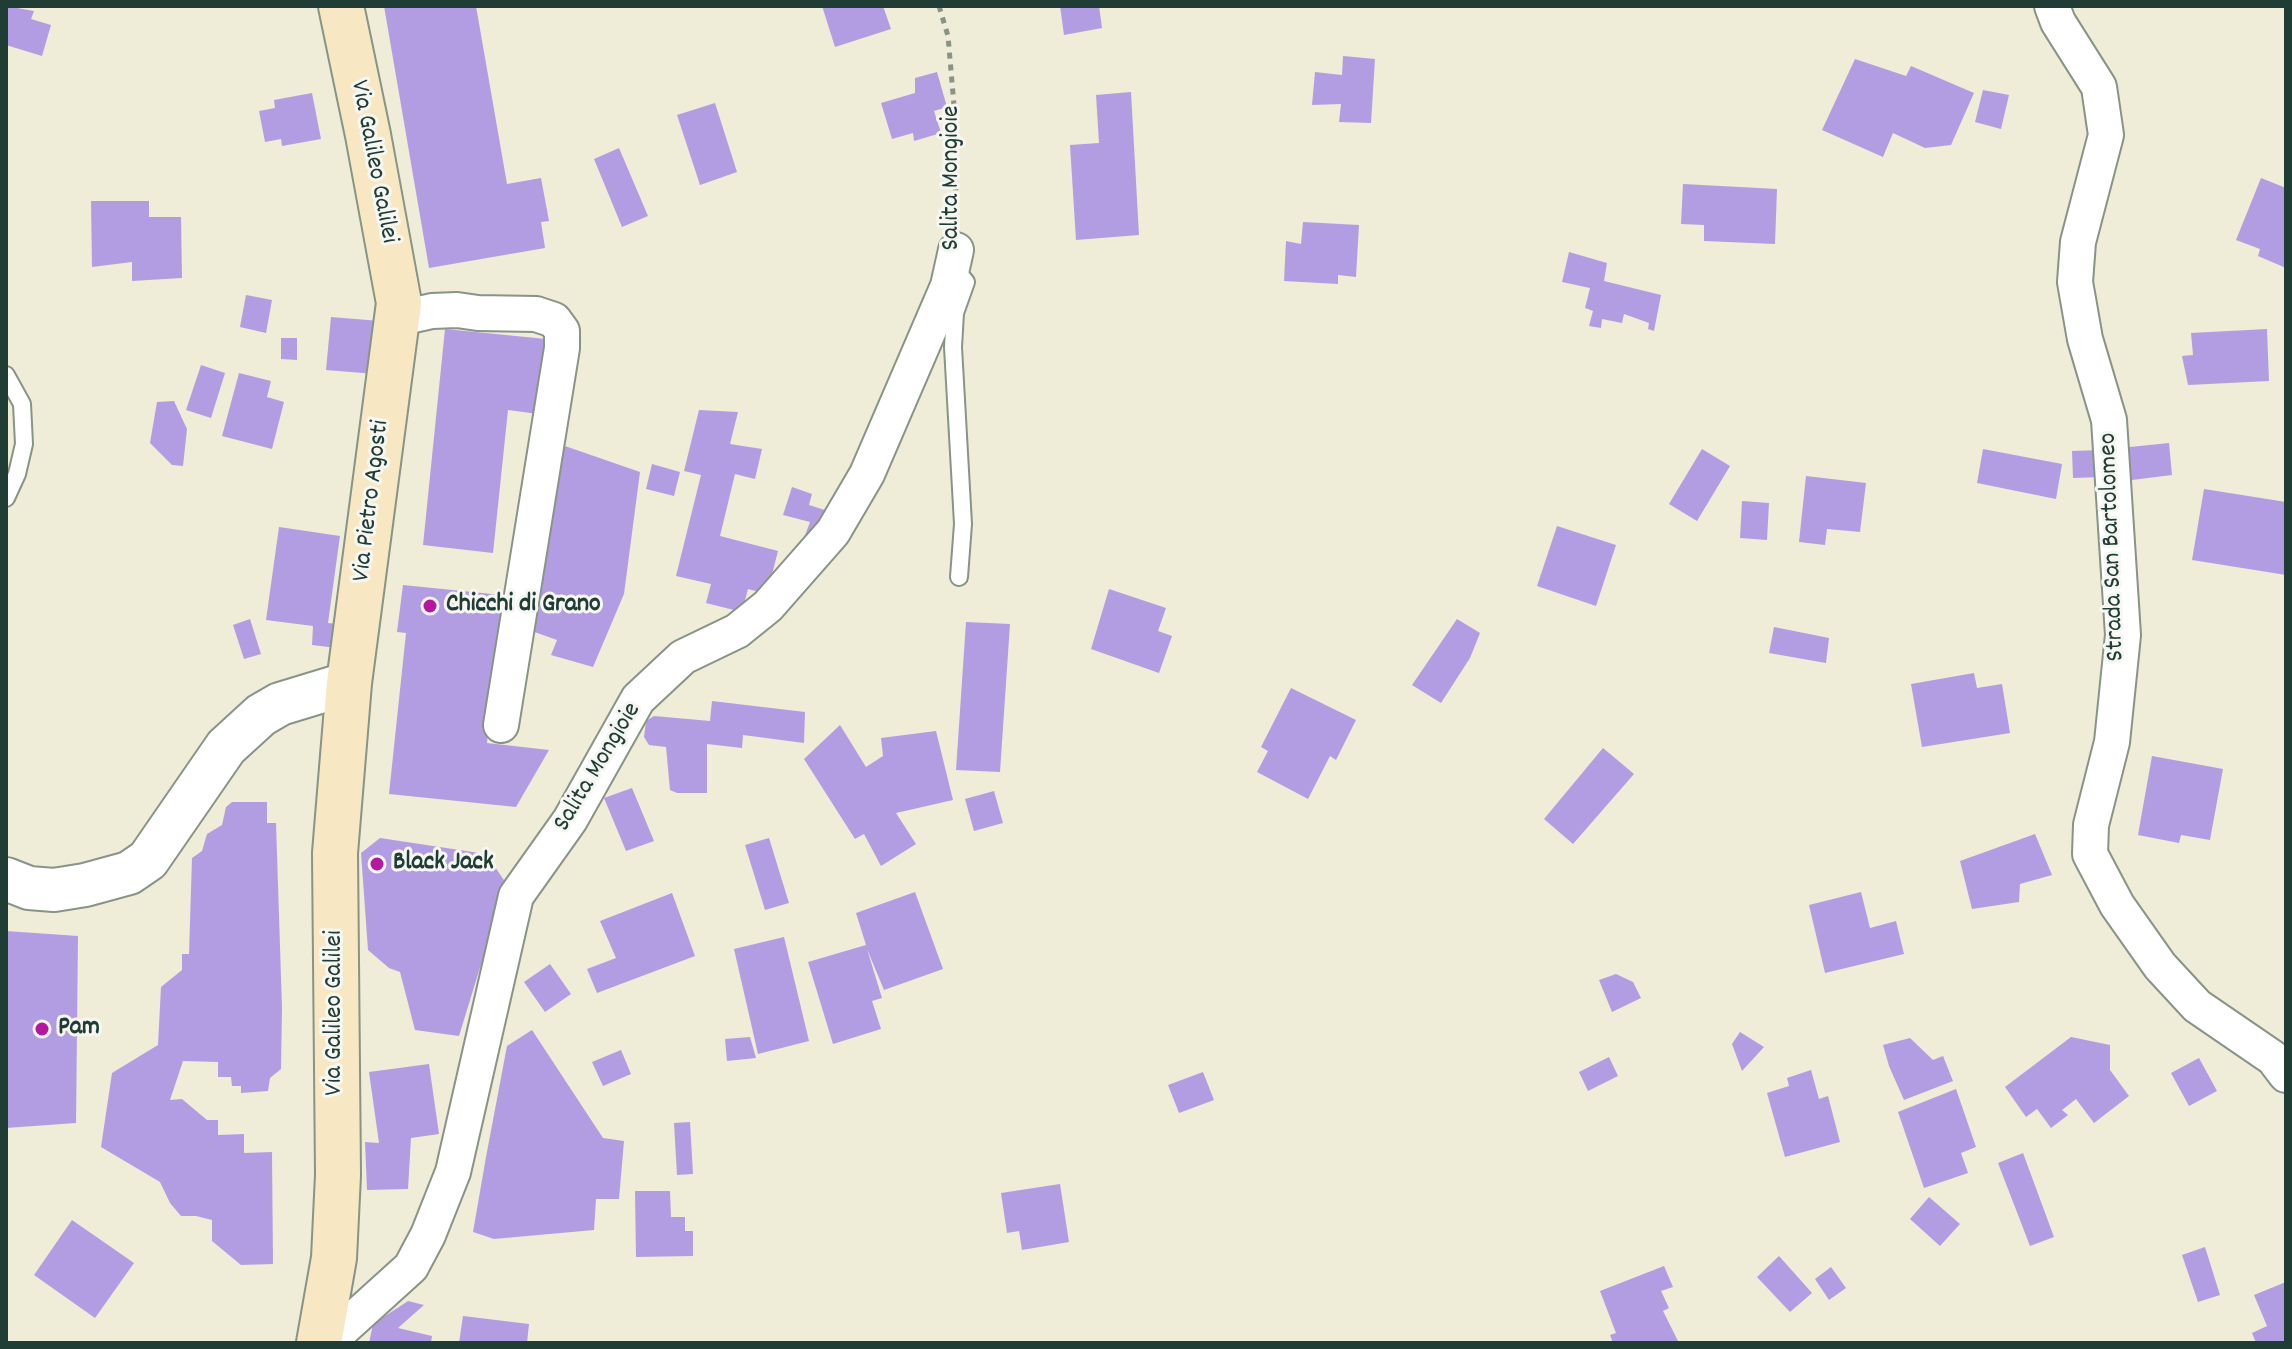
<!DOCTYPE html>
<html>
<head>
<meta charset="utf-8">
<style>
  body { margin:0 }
  #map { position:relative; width:2292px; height:1349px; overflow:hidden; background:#efecd8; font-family:Dekko,sans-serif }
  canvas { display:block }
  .frame { position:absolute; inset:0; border:8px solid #1f3d34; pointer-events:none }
</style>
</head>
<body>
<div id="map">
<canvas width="2292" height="1349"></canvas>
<div class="frame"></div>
</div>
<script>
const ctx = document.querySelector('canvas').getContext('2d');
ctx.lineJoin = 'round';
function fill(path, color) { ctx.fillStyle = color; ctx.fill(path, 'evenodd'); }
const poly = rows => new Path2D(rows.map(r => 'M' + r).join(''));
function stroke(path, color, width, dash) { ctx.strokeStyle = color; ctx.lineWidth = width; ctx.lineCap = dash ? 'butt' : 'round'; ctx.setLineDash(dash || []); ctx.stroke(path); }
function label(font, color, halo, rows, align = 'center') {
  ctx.font = font + ' Dekko,sans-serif'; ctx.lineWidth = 6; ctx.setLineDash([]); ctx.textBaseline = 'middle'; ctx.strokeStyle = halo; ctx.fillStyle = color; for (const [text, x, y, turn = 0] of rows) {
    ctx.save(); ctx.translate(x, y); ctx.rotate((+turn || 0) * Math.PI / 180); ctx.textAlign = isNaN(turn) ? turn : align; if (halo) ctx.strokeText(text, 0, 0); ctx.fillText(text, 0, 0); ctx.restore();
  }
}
fill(poly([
  [6,6,34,11,31,19,51,25,42,56,6,45],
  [384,6,476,6,507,184,541,178,549,221,541,222,545,248,429,268],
  [822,6,883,6,891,29,835,47],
  [1060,6,1099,6,1102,28,1064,35],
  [1343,56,1375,59,1371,123,1339,122,1341,104,1312,105,1315,72,1342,75],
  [1855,59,1906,76,1911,66,1974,93,1951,145,1925,148,1893,133,1883,157,1822,130],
  [937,72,947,107,934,111,941,133,914,141,913,133,892,139,881,103,915,93,915,78],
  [1983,90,2009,95,2001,129,1975,122],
  [1131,92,1139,235,1076,240,1070,145,1099,143,1096,95],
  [312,93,321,139,282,146,281,139,265,142,259,111,275,108,274,100],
  [715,103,737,172,700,185,677,115],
  [619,148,648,216,622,227,594,159],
  [2261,178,2286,188,2286,268,2258,256,2260,249,2236,240],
  [1683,184,1777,189,1775,244,1704,241,1704,225,1681,224],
  [91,201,149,201,149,217,181,217,182,278,132,281,132,262,92,267],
  [1303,222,1359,225,1356,277,1338,275,1338,284,1284,281,1286,241,1301,244],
  [1569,252,1607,263,1604,281,1661,295,1654,331,1648,329,1649,323,1624,314,1622,323,1602,319,1601,328,1589,326,1593,311,1585,308,1590,288,1562,282],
  [246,295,272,300,266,333,240,327],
  [331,317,380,321,375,374,326,370],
  [445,329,546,339,538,414,508,410,493,553,423,545],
  [2267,329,2269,381,2188,385,2182,356,2193,355,2191,333],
  [281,338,297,338,297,360,281,359],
  [201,365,225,373,211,418,186,410],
  [239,373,271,381,267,397,284,402,272,449,222,436],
  [174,401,187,429,183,466,172,465,150,443,157,402],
  [699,410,738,412,730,444,762,449,755,479,735,474,720,536,778,551,767,594,748,589,742,612,706,603,711,584,676,576,701,475,684,471],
  [2169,443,2172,475,2124,481,2120,448],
  [562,445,640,472,624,594,593,667,551,655,557,640,526,629,542,588],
  [1702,449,1730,466,1697,521,1669,504],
  [1983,449,2062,464,2056,499,1977,483],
  [2100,450,2102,477,2073,478,2072,451],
  [652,464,680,472,674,496,646,489],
  [1806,476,1866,483,1860,532,1827,529,1825,545,1799,542],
  [792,487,812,494,809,505,828,511,817,540,804,538,810,522,783,515],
  [2204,489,2286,502,2286,575,2192,560],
  [1742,501,1769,503,1767,540,1740,538],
  [1557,526,1616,545,1596,606,1537,586],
  [279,527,340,536,328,623,347,625,345,649,312,645,313,626,266,620],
  [403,585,502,595,487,743,549,750,516,807,389,794,406,633,397,632],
  [1109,589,1166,608,1158,631,1172,636,1159,673,1091,649],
  [250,619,261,654,244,659,233,625],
  [1457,619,1480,633,1470,658,1441,703,1412,685],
  [966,622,1010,624,1000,772,956,770],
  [1774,627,1829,638,1826,663,1769,653],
  [1974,673,1977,688,2002,684,2010,733,1922,747,1911,684],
  [1291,688,1356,720,1336,760,1330,756,1308,799,1257,772,1268,751,1261,747],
  [712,701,805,712,804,743,743,735,742,748,707,744,707,793,677,793,670,790,666,747,649,745,644,737,646,721,654,716,710,721],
  [840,725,866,767,883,756,881,738,936,731,953,800,896,813,916,844,881,866,864,834,855,839,804,759],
  [1603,748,1634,774,1573,844,1544,819],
  [2152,756,2223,769,2210,840,2181,835,2179,843,2138,835],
  [632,788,654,841,626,851,604,798],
  [994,791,1003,823,974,831,965,799],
  [232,802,267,802,267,823,276,823,282,1008,281,1069,270,1078,268,1091,241,1093,241,1086,232,1086,231,1077,218,1077,218,1062,183,1061,170,1100,182,1099,207,1120,218,1120,218,1135,244,1134,244,1153,272,1152,273,1264,241,1265,212,1241,212,1220,196,1216,181,1216,170,1203,160,1182,101,1147,112,1073,158,1045,161,987,182,970,182,954,189,954,192,858,202,851,207,834,222,825,226,807],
  [2035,834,2052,875,2020,884,2019,902,1972,909,1960,861],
  [380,838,486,854,506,883,459,1036,415,1030,400,972,389,968,368,950,361,853],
  [769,838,789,903,765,910,745,845],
  [915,892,943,969,884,990,867,949,882,998,872,1001,881,1029,833,1044,808,962,866,945,856,913],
  [1861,892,1870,928,1896,921,1904,954,1825,973,1809,905],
  [672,893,695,956,597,993,587,969,616,958,600,921],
  [6,931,78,936,76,1123,6,1128],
  [784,937,809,1041,758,1054,734,949],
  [550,964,571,994,545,1012,524,982],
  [1616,974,1633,982,1641,998,1612,1012,1599,980],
  [532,1030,603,1138,624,1141,619,1199,596,1199,594,1230,494,1239,473,1232,486,1157,507,1046],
  [1740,1032,1764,1047,1742,1071,1732,1044],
  [750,1037,756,1058,727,1061,725,1039],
  [2071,1037,2110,1045,2110,1070,2129,1096,2094,1123,2076,1099,2062,1110,2068,1115,2051,1128,2037,1109,2026,1117,2005,1087],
  [1910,1038,1933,1060,1943,1056,1953,1081,1904,1100,1889,1066,1883,1045],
  [621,1050,631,1074,603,1086,592,1062],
  [1609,1057,1618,1076,1588,1091,1579,1072],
  [2199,1058,2217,1091,2189,1106,2171,1073],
  [429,1064,439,1134,411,1138,408,1189,367,1190,365,1142,379,1143,369,1072],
  [1811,1070,1819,1099,1828,1096,1840,1142,1785,1157,1767,1093,1789,1086,1787,1078],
  [1203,1072,1214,1100,1179,1113,1168,1085],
  [1956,1089,1976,1147,1961,1153,1968,1173,1924,1188,1898,1112],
  [690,1122,693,1174,677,1175,674,1123],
  [2023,1153,2054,1237,2030,1246,1998,1163],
  [1060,1184,1069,1242,1022,1250,1019,1231,1007,1233,1001,1193],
  [635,1191,670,1191,671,1217,685,1217,685,1231,693,1231,693,1256,636,1257],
  [1929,1197,1960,1224,1940,1246,1910,1219],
  [72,1220,134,1263,95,1318,34,1275],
  [2205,1247,2220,1295,2198,1302,2182,1255],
  [1779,1256,1812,1293,1790,1312,1757,1277],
  [1664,1266,1673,1287,1661,1291,1669,1308,1663,1311,1679,1343,1613,1343,1610,1335,1616,1333,1600,1291],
  [1831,1267,1846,1288,1829,1300,1815,1279],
  [2286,1282,2286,1343,2256,1343,2252,1333,2267,1326,2254,1295],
  [408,1301,424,1305,398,1328,432,1336,431,1343,369,1343,373,1324],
  [463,1316,529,1324,527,1343,459,1343]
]), '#b29de3');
const service = poly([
  [6,375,22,404,24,444,17,474,6,498],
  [959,577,963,524,953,347,955,313,966,282,961,276]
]);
const minor = poly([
  [2052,6,2058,22,2099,87,2106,135,2078,242,2075,282,2085,339,2109,420,2123,635,2112,742,2091,825,2090,854,2117,905,2160,966,2197,1006,2273,1058,2286,1075],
  [396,319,432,311,457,310,478,313,536,314,554,320,562,331,562,348,501,725],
  [327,1343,411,1267,428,1235,453,1172,516,896,570,820,638,699,683,657,737,631,768,606,833,532,867,474,948,286,956,250]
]);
const tertiary = poly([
  [6,879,29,888,54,890,85,885,129,873,148,860,226,747,261,715,280,704,349,683]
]);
const secondary = poly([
  [319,1343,334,1258,338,1175,335,853,349,683,399,303,368,135,341,6]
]);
stroke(service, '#879486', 20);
stroke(minor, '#879486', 38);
stroke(tertiary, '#879486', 46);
stroke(secondary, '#879486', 48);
stroke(poly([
  [939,6,948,36,955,117,956,215]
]), '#879486', 5, [6, 6]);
stroke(service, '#fff', 16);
stroke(minor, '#fff', 34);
stroke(tertiary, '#fff', 42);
stroke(secondary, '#f7e8c3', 44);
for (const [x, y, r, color] of [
  [430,606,8,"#b5179e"],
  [377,864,8,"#b5179e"],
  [42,1029,8,"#b5179e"]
]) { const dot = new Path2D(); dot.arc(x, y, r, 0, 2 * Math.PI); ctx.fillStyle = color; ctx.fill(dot); stroke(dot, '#f6f6f2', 3); }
label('26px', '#1f3d34', '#f6f6f2', [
  ["Via Galileo Galilei",372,162,79],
  ["Salita Mongioie",953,178,-90],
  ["Via Pietro Agosti",373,501,-83],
  ["Strada San Bartolomeo",2114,547,-92],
  ["Salita Mongioie",599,768,-59],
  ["Via Galileo Galilei",336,1013,-90]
]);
label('bold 26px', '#1f3d34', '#f6f6f2', [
  ["Chicchi di Grano",446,606],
  ["Black Jack",393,864],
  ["Pam",58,1029]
], 'left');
</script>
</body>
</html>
